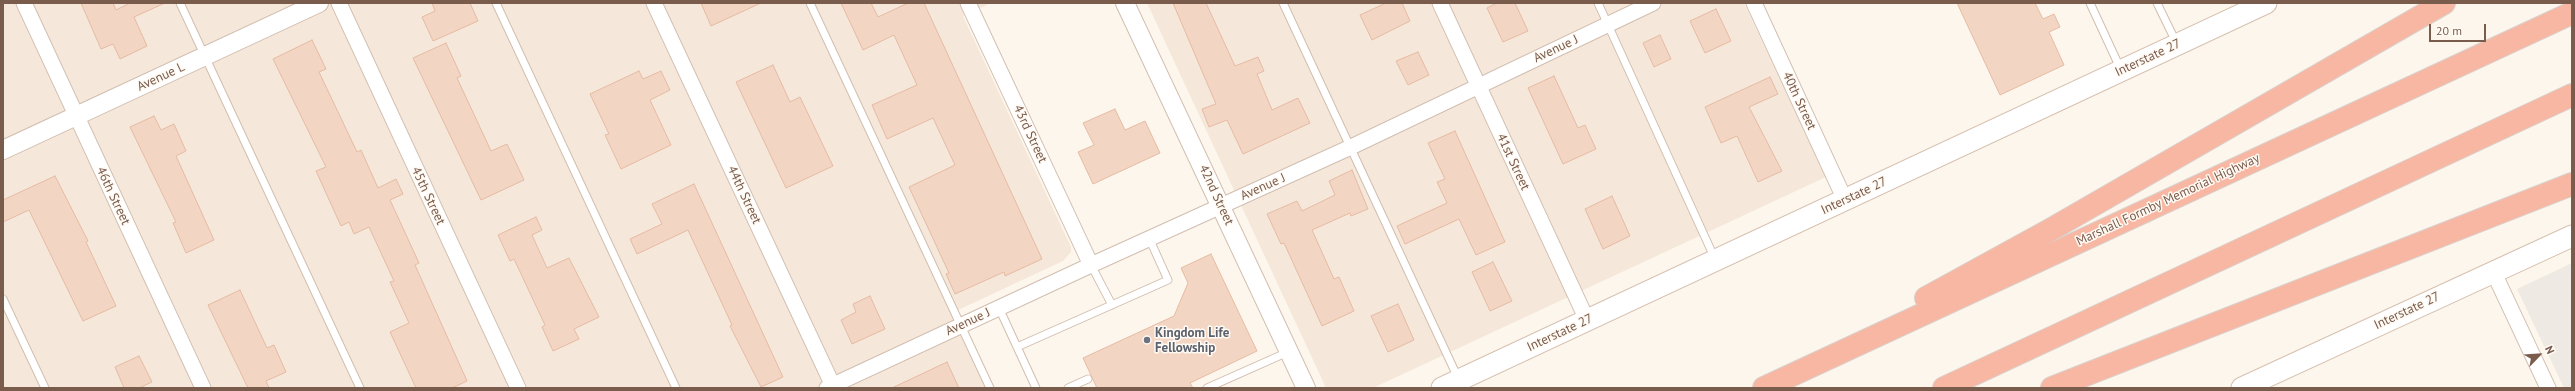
<!DOCTYPE html>
<html>
<head>
<meta charset="utf-8">
<style>
  body { margin:0 }
  #map { position:relative; width:2575px; height:391px; overflow:hidden; background:#fdf6ec; font-family:"PT Sans",sans-serif }
  canvas { display:block }
  .frame { position:absolute; inset:0; border:4px solid #7a5c4d; pointer-events:none }
  .north { position:absolute; left:2519px; top:335px; width:40px; height:40px; -webkit-text-stroke:3px #fffaf3; paint-order:stroke; rotate:65deg; font-size:11px; font-weight:700; line-height:16px; text-align:center; color:#7a5c4d }
  .north::after { content:''; display:block; margin:auto; width:14px; height:18px; background:#7a5c4d; clip-path:polygon(50% 0,100% 100%,50% 72%,0 100%) }
  .scale { position:absolute; left:2429px; top:24px; width:57px; height:18px; box-sizing:border-box; border:2px solid #7a5c4d; border-top:0; padding-left:5px; font-size:12px; line-height:14px; white-space:nowrap; color:#7a5c4d; -webkit-text-stroke:3px #fffaf3; paint-order:stroke }
</style>
</head>
<body>
<div id="map">
<canvas width="2575" height="391"></canvas>
<div class="frame"></div>
<div class="north">N</div>
<div class="scale">20 m</div>
</div>
<script>
const ctx = document.querySelector('canvas').getContext('2d');
ctx.lineJoin = 'round';
function fill(path, color) { ctx.fillStyle = color; ctx.fill(path, 'evenodd'); }
const poly = rows => new Path2D(rows.map(r => 'M' + r).join(''));
function stroke(path, color, width, dash) { ctx.strokeStyle = color; ctx.lineWidth = width; ctx.lineCap = dash ? 'butt' : 'round'; ctx.setLineDash(dash || []); ctx.stroke(path); }
function label(font, color, halo, rows, align = 'center') {
  ctx.font = font + ' "PT Sans",sans-serif'; ctx.lineWidth = 3; ctx.setLineDash([]); ctx.textBaseline = 'middle'; ctx.strokeStyle = halo; ctx.fillStyle = color; for (const [text, x, y, turn = 0] of rows) {
    ctx.save(); ctx.translate(x, y); ctx.rotate((+turn || 0) * Math.PI / 180); ctx.textAlign = isNaN(turn) ? turn : align; if (halo) ctx.strokeText(text, 0, 0); ctx.fillText(text, 0, 0); ctx.restore();
  }
}
fill(poly([
  [3,3,991,3,963,16,1071,247,1071,252,1063,261,954,312,989,388,3,388],
  [1147,3,1744,3,1826,177,1373,388,1326,388]
]), '#f5e8da');
fill(poly([
  [2572,263,2572,388,2564,388,2517,289]
]), '#efe9e4');
const building = poly([
  [81,3,113,3,116,10,130,3,165,3,134,17,147,46,120,59,113,44,101,49,81,3],
  [432,3,470,3,478,21,433,41,422,17,435,11,432,3],
  [701,3,761,3,711,26,701,3],
  [841,3,871,3,878,17,908,3,924,3,1042,259,1005,276,1004,272,955,294,946,274,949,273,909,187,955,165,933,118,887,139,872,105,917,85,894,35,863,50,841,3],
  [1173,3,1206,3,1235,66,1258,57,1264,71,1257,74,1272,110,1298,98,1310,123,1243,154,1227,120,1209,127,1202,109,1216,104,1173,3],
  [1386,3,1402,3,1410,21,1372,40,1360,15,1386,3],
  [1497,3,1515,3,1528,31,1503,42,1487,8,1497,3],
  [1957,3,2035,3,2043,19,2054,14,2060,27,2049,32,2064,65,2000,95,1957,3],
  [1716,9,1731,41,1705,53,1690,21,1716,9],
  [1660,35,1671,59,1654,67,1643,43,1660,35],
  [312,40,326,69,319,72,357,152,361,150,378,188,396,179,403,194,390,200,419,263,415,265,467,381,452,388,416,388,390,332,409,323,390,282,394,281,369,227,354,234,349,222,341,226,316,171,326,167,273,59,312,40],
  [446,43,461,76,457,78,491,151,507,144,524,180,481,200,413,58,446,43],
  [1418,52,1429,75,1408,85,1396,61,1418,52],
  [773,65,790,102,800,97,833,166,786,188,736,82,773,65],
  [639,71,643,79,661,71,670,90,650,100,671,145,621,169,605,135,609,134,590,94,639,71],
  [1554,76,1578,128,1585,125,1596,149,1563,164,1528,88,1554,76],
  [1770,77,1778,94,1749,107,1782,171,1758,182,1737,136,1721,143,1705,107,1770,77],
  [1115,109,1125,130,1145,121,1160,153,1093,184,1078,152,1094,145,1083,123,1115,109],
  [154,116,161,130,174,124,186,151,176,156,214,240,186,253,173,223,176,222,130,127,154,116],
  [1455,131,1505,242,1476,255,1459,219,1405,244,1397,226,1447,203,1437,182,1445,179,1428,143,1455,131],
  [1352,170,1368,209,1351,216,1350,213,1312,230,1334,279,1339,277,1354,311,1322,326,1284,243,1281,244,1267,214,1297,201,1302,211,1335,195,1329,181,1352,170],
  [55,176,88,241,86,242,116,306,83,321,29,210,3,222,3,200,55,176],
  [694,184,783,377,761,387,730,326,732,325,688,230,637,254,630,239,662,224,652,204,694,184],
  [1612,196,1630,236,1603,249,1585,209,1612,196],
  [536,217,542,230,532,235,547,268,569,258,599,317,574,329,579,339,553,351,542,327,545,325,514,259,510,261,498,235,536,217],
  [1211,254,1257,351,1190,383,1193,388,1097,388,1083,358,1174,316,1188,283,1181,268,1211,254],
  [1493,262,1512,301,1490,311,1472,272,1493,262],
  [240,290,267,348,274,345,286,372,266,381,269,388,248,388,208,305,240,290],
  [870,296,885,329,852,344,841,320,856,312,853,304,870,296],
  [1398,304,1414,340,1388,352,1371,316,1398,304],
  [139,356,152,382,139,388,124,388,115,367,139,356],
  [947,362,959,388,892,388,947,362]
]);
fill(building, '#f3d5c3');
stroke(building, '#e6bba3', 1);
const service = poly([
  [180,3,360,388],
  [496,3,676,388],
  [810,3,990,388],
  [1283,3,1458,378],
  [1598,3,1715,259],
  [2090,3,2121,70],
  [2157,3,2176,42],
  [1091,265,1112,305],
  [3,299,45,388],
  [999,308,1036,388],
  [1017,347,1168,280,1149,238],
  [1068,388,1088,379],
  [1207,388,1288,352]
]);
const minor = poly([
  [24,3,203,388],
  [339,3,518,388],
  [654,3,834,388],
  [968,3,1091,265],
  [1440,3,1587,320],
  [1754,3,1845,200],
  [2493,271,2548,388],
  [827,388,1091,265,1351,147,1653,3]
]);
const tertiary = poly([
  [1125,3,1306,388],
  [3,150,319,3]
]);
const secondary = poly([
  [1442,388,2266,3],
  [2242,388,2572,236]
]);
const motorway = poly([
  [1926,298,2050,230,2444,3],
  [1764,388,2572,13],
  [1944,388,2572,95],
  [2052,388,2572,184]
]);
stroke(service, '#d1beb0', 9);
stroke(minor, '#d1beb0', 17);
stroke(tertiary, '#d1beb0', 20);
stroke(secondary, '#d6c0b0', 23);
stroke(motorway, '#dad1cd', 24);
stroke(service, '#fff', 7);
stroke(minor, '#fff', 15);
stroke(tertiary, '#fff', 18);
stroke(secondary, '#fff', 21);
stroke(motorway, '#f7b7a3', 22);
for (const [x, y, r, color] of [
  [1147,340,4,"#6b7280"]
]) { const dot = new Path2D(); dot.arc(x, y, r, 0, 2 * Math.PI); ctx.fillStyle = color; ctx.fill(dot); stroke(dot, '#fffaf3', 1.5); }
label('13px', '#7a5c4d', '#fffaf3', [
  ["Avenue J",1556,49,-25],
  ["Interstate 27",2148,58,-25],
  ["Avenue L",161,77,-25],
  ["40th Street",1799,101,65],
  ["43rd Street",1030,134,65],
  ["41st Street",1513,162,65],
  ["Avenue J",1263,187,-24],
  ["44th Street",744,195,65],
  ["42nd Street",1216,195,65],
  ["46th Street",113,196,65],
  ["45th Street",428,196,65],
  ["Interstate 27",1854,196,-25],
  ["Marshall Formby Memorial Highway",2168,200,-25],
  ["Interstate 27",2407,311,-25],
  ["Avenue J",968,322,-25],
  ["Interstate 27",1560,333,-25]
]);
label('bold 13px', '#5b616d', '#fffaf3', [
  ["Kingdom Life",1155,333],
  ["Fellowship",1155,348]
], 'left');
</script>
</body>
</html>
